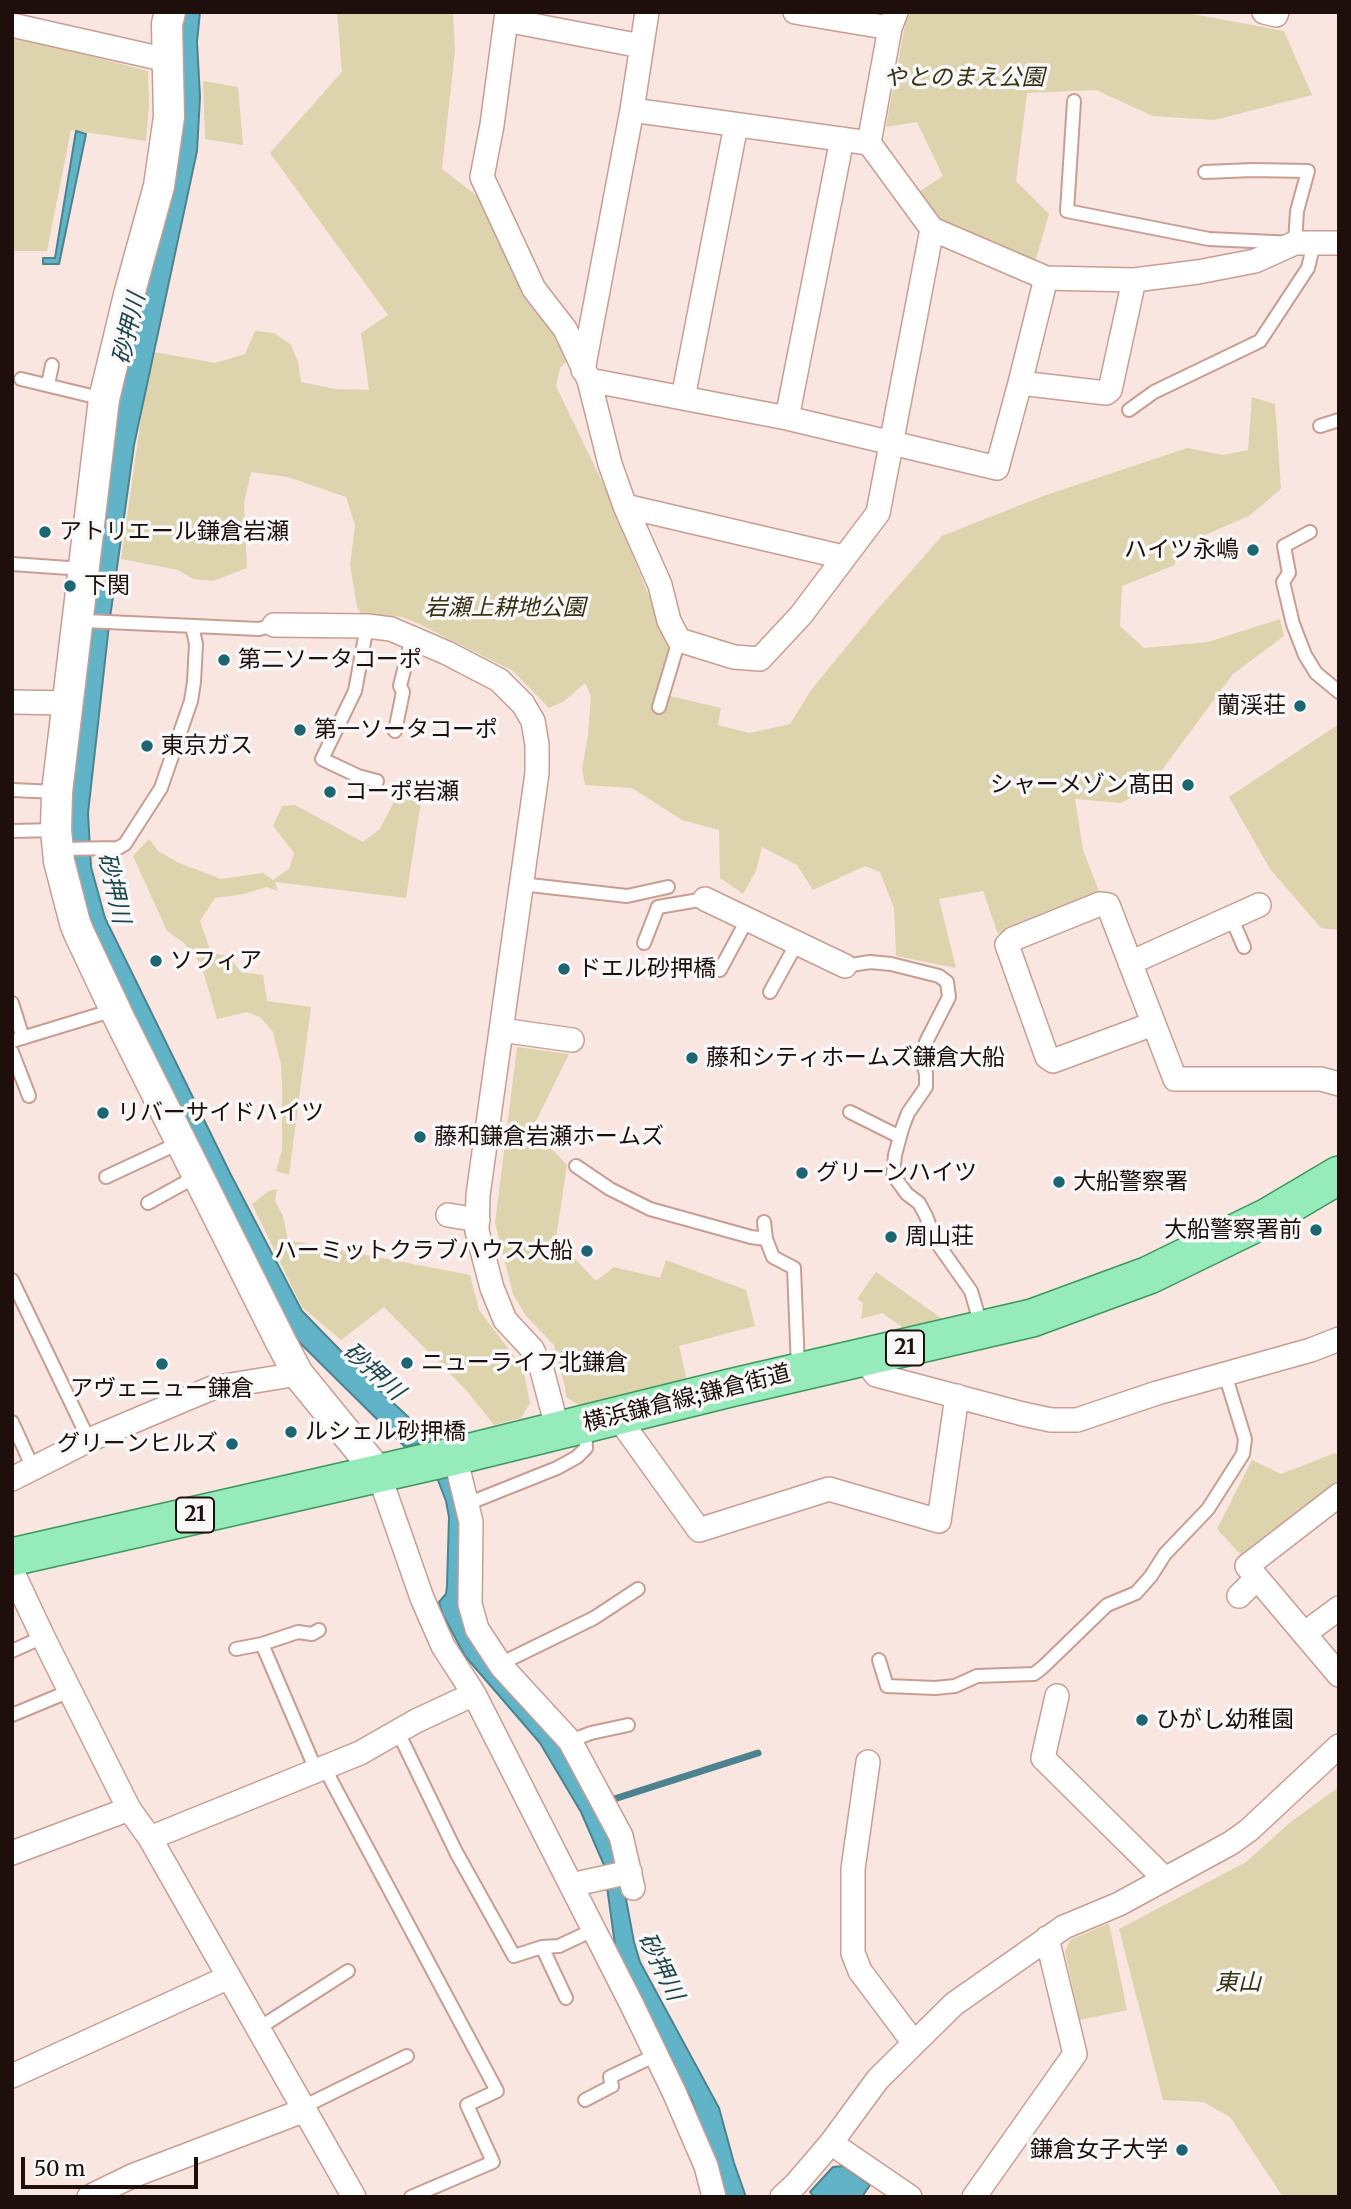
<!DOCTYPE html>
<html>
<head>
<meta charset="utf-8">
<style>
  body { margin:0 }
  #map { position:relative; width:1351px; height:2209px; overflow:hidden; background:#f9e6e1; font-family:Merriweather,serif }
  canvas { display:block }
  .frame { position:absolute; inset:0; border:14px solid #1f0f0c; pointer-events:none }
  .scale { position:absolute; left:21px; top:2157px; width:177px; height:32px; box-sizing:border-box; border:4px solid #1f0f0c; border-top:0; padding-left:9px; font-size:21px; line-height:24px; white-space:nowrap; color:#1f0f0c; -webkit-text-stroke:5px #f8f8f8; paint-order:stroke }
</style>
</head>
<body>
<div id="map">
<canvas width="1351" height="2209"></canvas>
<div class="frame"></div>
<div class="scale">50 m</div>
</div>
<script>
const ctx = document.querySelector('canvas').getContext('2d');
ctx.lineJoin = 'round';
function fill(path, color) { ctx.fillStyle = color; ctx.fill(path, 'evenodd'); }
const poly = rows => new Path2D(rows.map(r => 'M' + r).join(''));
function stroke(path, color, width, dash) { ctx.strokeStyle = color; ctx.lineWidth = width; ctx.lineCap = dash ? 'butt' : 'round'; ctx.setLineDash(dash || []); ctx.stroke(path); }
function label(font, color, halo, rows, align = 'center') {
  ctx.font = font + ' Merriweather,"Noto Sans JP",serif'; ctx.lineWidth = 7; ctx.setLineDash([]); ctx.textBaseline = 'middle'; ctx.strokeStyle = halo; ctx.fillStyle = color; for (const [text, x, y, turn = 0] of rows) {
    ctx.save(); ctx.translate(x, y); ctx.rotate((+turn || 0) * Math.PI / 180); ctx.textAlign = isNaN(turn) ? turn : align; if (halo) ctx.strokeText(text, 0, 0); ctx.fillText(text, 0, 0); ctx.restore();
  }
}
fill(poly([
  [337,12,453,12,455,51,442,169,481,199,561,337,570,357,560,368,556,386,608,494,669,646,658,686,670,696,721,708,718,725,750,733,790,724,811,690,875,612,942,536,1043,496,1187,448,1223,455,1248,450,1252,397,1275,404,1281,489,1249,516,1177,547,1175,565,1122,586,1120,626,1144,648,1208,642,1280,619,1284,636,1233,674,1148,789,1121,803,1075,799,1083,850,1099,891,998,934,983,891,939,899,956,968,896,956,894,908,880,872,865,866,813,890,797,865,762,847,756,871,743,894,720,878,719,830,682,820,632,788,585,785,582,769,588,735,591,696,585,683,563,702,549,708,513,671,419,624,402,617,381,615,363,617,357,607,350,565,355,525,346,497,288,477,251,472,244,503,247,568,213,581,193,579,178,570,121,559,145,392,154,352,215,363,245,354,255,331,274,333,291,345,298,362,301,382,335,389,369,390,361,333,388,315,270,153,342,72],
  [912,12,1182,12,1284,31,1312,95,1214,120,1153,116,1096,90,1027,93,1016,181,1049,214,1034,266,939,223,917,193,943,176,917,122,886,127,906,19],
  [12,36,148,71,149,104,146,141,71,130,47,251,12,251],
  [203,81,238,87,243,145,205,139],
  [1339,724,1339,930,1321,928,1270,869,1229,797],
  [398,794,422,795,406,898,275,882,278,891,267,887,244,894,215,898,200,921,211,953,228,956,241,972,263,975,267,1001,311,1007,289,1175,276,1171,282,1150,282,1088,281,1065,273,1032,261,1018,247,1012,217,1019,201,964,183,942,167,931,133,856,149,839,158,851,179,863,221,879,263,873,273,880,289,869,294,853,273,826,282,806,295,805,363,842,380,829],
  [517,1047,569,1054,532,1129,567,1165,556,1239,596,1281,614,1267,660,1278,666,1260,746,1290,755,1326,679,1346,687,1381,587,1410,566,1397,565,1387,554,1345,526,1316,513,1294,495,1223],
  [277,1189,275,1201,283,1216,288,1240,470,1275,479,1310,523,1368,530,1403,521,1418,494,1425,466,1390,384,1307,341,1340,302,1307,252,1204,269,1191],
  [876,1272,944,1320,902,1330,901,1326,882,1313,861,1319,863,1303,857,1299],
  [1335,1453,1339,1457,1339,1480,1242,1556,1217,1529,1252,1460,1281,1474],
  [1339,1787,1339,2197,1283,2197,1230,2117,1203,2102,1163,2100,1119,1929,1246,1862,1292,1821],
  [1109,1923,1127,2010,1080,2020,1065,1952,1070,1940]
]), '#ddd3ad');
const water = poly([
  [179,12,200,12,197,42,200,97,197,151,134,445,109,625,88,813,91,867,105,918,231,1175,302,1311,375,1386,433,1440,405,1447,295,1338,94,942,74,878,69,812,120,392,179,12],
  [76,131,86,134,59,264,43,264,43,258,55,258,76,131],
  [451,1471,462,1512,463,1602,555,1733,600,1808,619,1862,634,1942,640,1962,719,2108,734,2163,746,2197,725,2197,692,2101,617,1959,604,1865,581,1812,540,1743,465,1656,442,1613,439,1602,446,1594,447,1586,449,1517,446,1501,436,1475,451,1471],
  [843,2166,870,2185,862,2197,814,2197,810,2192,833,2167,843,2166]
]);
fill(water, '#61b4c7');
stroke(water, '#4d828f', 2);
stroke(poly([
  [606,1803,611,1800,758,1753]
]), '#4d828f', 7);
const service = poly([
  [1074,101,1067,211,1209,239,1295,243,1297,211,1308,171,1252,170,1205,172],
  [21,379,104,399],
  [48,385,52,365],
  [1129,410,1154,392,1260,341,1308,268,1314,243],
  [1320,426,1339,420],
  [1310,532,1284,546,1289,573,1283,582,1293,624,1305,655,1316,673,1339,692],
  [12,564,83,569],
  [86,621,259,629,274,625],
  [367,626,355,691,322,759,358,776,377,781],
  [659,707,679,640],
  [395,731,403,692,400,686,412,638],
  [12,790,57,792],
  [12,831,56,830],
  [58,849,118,848,125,844,161,788,191,701,194,682,196,644,192,626],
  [521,884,627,896,668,887],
  [1231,917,1244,947],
  [644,943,658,907,705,899],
  [845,966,870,962,891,964,939,976,947,982,949,997,926,1042,922,1060,926,1074,926,1087,908,1113,902,1129,895,1155,893,1175,907,1194,919,1203,926,1216,935,1240,971,1291,981,1325],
  [720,970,748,918],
  [770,992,797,943],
  [12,1003,23,1038],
  [12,1041,114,1010],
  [12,1052,29,1096],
  [850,1112,900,1137],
  [576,1166,610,1189,650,1209,751,1237,766,1239],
  [106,1177,181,1142],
  [148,1203,197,1176],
  [764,1222,766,1239,773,1257,794,1268,798,1368],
  [12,1280,89,1440],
  [12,1422,33,1468],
  [467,1504,557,1468,577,1457,586,1448,585,1427],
  [262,1644,298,1632,312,1634,319,1630],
  [236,1649,262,1644,316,1770],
  [12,1651,43,1637],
  [879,1660,887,1686,935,1688,955,1686,977,1676,1034,1674,1043,1667,1107,1605,1136,1593,1151,1576,1165,1554,1208,1509,1243,1454,1245,1439,1225,1374],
  [500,1664,594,1618,638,1589],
  [12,1715,70,1691],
  [398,1732,456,1852,514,1956,542,1947,559,1946,593,1930],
  [570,1741,591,1733,628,1725],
  [324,1767,497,2091,467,2105,493,2162,411,2197],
  [542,1947,566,1998],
  [259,2028,348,1971],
  [585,2100,612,2086,610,2077,656,2055],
  [303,2107,407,2056]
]);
const minor = poly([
  [507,12,492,125,482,177,534,289,565,329,589,380,610,464,625,506,660,585,669,621,679,640,734,657,760,659,801,615,878,513,932,229],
  [795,12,890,28],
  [1264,12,1276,15,1277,12],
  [506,20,641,46],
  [12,25,167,60],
  [632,110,869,143,932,229,1046,278,1134,280,1198,272,1255,261,1295,243,1339,243],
  [869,143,890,28,896,12],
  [583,370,632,110,647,12],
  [589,380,787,418,997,468,1020,383,1106,393,1110,390,1134,280],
  [1020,383,1046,278],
  [683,398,736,125],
  [787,418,842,139],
  [625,506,843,557],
  [274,625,367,626,391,629,447,653,499,680,523,704,533,721,537,745,537,773,478,1195,477,1231,492,1288,505,1320,532,1349,542,1370,558,1431],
  [12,702,69,703],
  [705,899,845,966],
  [1130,963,1259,905],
  [1153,1024,1053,1061,1047,1057,1007,945,1013,939,1100,904,1108,905,1175,1079,1321,1079,1339,1084],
  [501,1030,572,1040],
  [448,1215,478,1220],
  [863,1357,876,1375,1023,1414,1051,1420,1077,1420,1157,1393,1311,1350,1339,1339],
  [617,1416,699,1530,829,1489,939,1521,957,1396],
  [455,1456,471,1522,470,1604,477,1629,502,1667,570,1741,621,1836,633,1888],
  [378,1472,422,1598,443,1646,474,1694,632,2005,674,2092,706,2166,714,2197],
  [12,1479,89,1440,212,1388,298,1374],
  [1339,1495,1247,1566,1339,1675],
  [12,1571,43,1637,129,1809,150,1838,354,2197],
  [1239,1596,1257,1578],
  [1304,1634,1339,1608],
  [1057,1696,1043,1758,1165,1879],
  [868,1762,853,1869,853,1953,860,1971,914,2043],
  [150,1838,360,1753,416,1721,474,1694],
  [12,1853,129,1809],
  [571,1885,630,1872],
  [12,2076,229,1977],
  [831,2143,910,2197],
  [89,2197,132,2176,305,2110],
  [782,2197,796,2184,831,2143,878,2079,954,2004,1064,1927,1119,1904,1231,1843,1249,1830,1339,1746],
  [974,2197,1075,2054,1047,1938]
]);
const tertiary = poly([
  [170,12,167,24,169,117,159,186,129,295,104,399,57,792,56,830,59,861,75,923,79,933,120,1020,281,1342,298,1374,378,1472]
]);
const primary = poly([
  [12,1557,455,1456,730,1388,1032,1318,1149,1275,1268,1217,1339,1175]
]);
stroke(service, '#c99d92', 16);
stroke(minor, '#c99d92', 26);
stroke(tertiary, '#c99d92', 33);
stroke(primary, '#3e965f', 40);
stroke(service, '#fff', 12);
stroke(minor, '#fff', 23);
stroke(tertiary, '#fff', 30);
stroke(primary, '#95ebb9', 37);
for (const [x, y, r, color] of [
  [45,532,7,"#1d6573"],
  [1253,550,7,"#1d6573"],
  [70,586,7,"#1d6573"],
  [224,660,7,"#1d6573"],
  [1300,706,7,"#1d6573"],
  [300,730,7,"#1d6573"],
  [147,746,7,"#1d6573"],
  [1188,785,7,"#1d6573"],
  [330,792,7,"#1d6573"],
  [156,961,7,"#1d6573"],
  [564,969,7,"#1d6573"],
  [692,1058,7,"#1d6573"],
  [103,1113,7,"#1d6573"],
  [420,1137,7,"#1d6573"],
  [802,1173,7,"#1d6573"],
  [1059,1182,7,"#1d6573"],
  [1316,1230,7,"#1d6573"],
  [891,1237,7,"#1d6573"],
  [587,1251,7,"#1d6573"],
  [407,1363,7,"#1d6573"],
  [162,1364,7,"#1d6573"],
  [291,1432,7,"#1d6573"],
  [232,1444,7,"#1d6573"],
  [1142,1720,7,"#1d6573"],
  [1182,2150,7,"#1d6573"]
]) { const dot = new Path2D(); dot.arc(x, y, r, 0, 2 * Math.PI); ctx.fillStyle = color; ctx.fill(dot); stroke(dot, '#f8f8f8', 2.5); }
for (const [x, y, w] of [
  [905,1348,38],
  [195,1515,38]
]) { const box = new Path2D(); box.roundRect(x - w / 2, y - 17.5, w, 35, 5); ctx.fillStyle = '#f8f8f8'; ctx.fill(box); stroke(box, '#1f0f0c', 2); }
label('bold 21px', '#1f0f0c', null, [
  ["21",905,1348],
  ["21",195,1515]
]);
label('italic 23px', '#393114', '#f8f8f8', [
  ["やとのまえ公園",964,78],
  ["岩瀬上耕地公園",505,608],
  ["東山",1238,1983]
]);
label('23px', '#1f0f0c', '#f8f8f8', [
  ["アトリエール鎌倉岩瀬",59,532],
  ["ハイツ永嶋",1239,550,"right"],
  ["下関",84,586],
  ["第二ソータコーポ",238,660],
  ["蘭渓荘",1286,706,"right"],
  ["第一ソータコーポ",314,730],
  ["東京ガス",161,746],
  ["シャーメゾン髙田",1174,785,"right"],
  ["コーポ岩瀬",344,792],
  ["ソフィア",170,961],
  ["ドエル砂押橋",578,969],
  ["藤和シティホームズ鎌倉大船",706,1058],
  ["リバーサイドハイツ",117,1113],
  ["藤和鎌倉岩瀬ホームズ",434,1137],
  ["グリーンハイツ",816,1173],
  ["大船警察署",1073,1182],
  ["大船警察署前",1302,1230,"right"],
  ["周山荘",905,1237],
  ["ハーミットクラブハウス大船",573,1251,"right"],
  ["ニューライフ北鎌倉",421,1363],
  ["アヴェニュー鎌倉",162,1389,"center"],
  ["ルシェル砂押橋",305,1432],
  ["グリーンヒルズ",218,1444,"right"],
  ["ひがし幼稚園",1156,1720],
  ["鎌倉女子大学",1168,2150,"right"]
], 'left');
label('23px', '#1f0f0c', '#f8f8f8', [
  ["横浜鎌倉線;鎌倉街道",687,1399,-14]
]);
label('italic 24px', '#1e454d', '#f8f8f8', [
  ["砂押川",130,329,-77],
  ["砂押川",113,888,77],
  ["砂押川",373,1372,42],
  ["砂押川",660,1967,64]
]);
</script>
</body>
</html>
